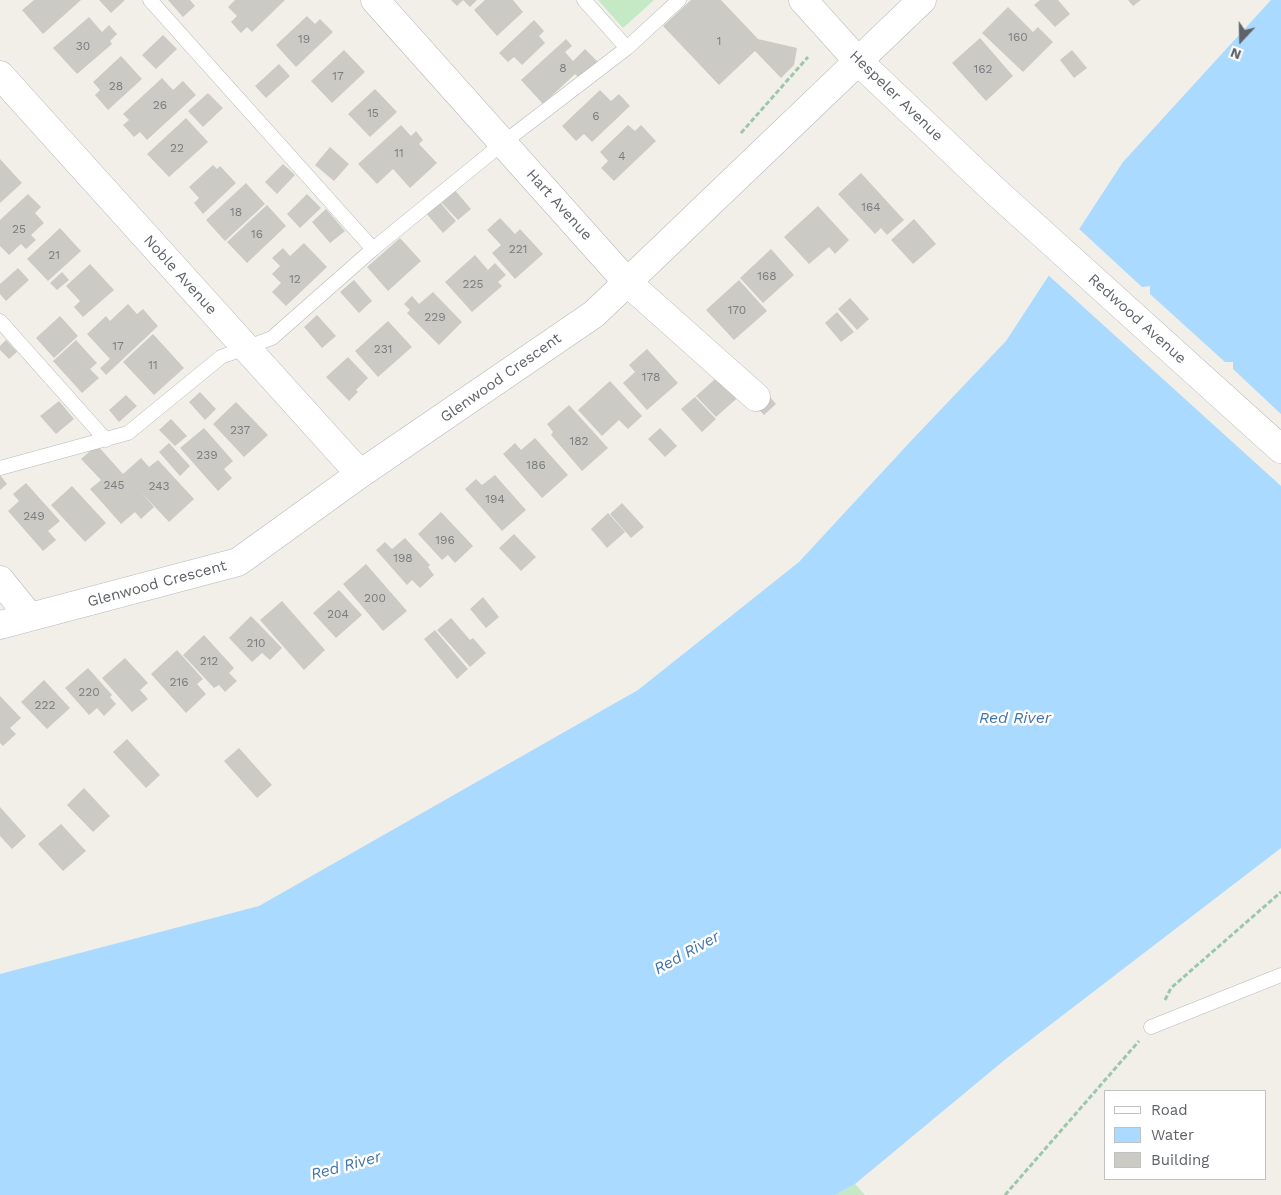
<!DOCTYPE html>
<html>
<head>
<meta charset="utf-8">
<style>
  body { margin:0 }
  #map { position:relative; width:1281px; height:1195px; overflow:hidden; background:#f1efe8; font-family:"Work Sans",sans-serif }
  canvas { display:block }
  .legend { position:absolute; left:1104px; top:1090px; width:162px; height:90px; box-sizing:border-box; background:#fff; border:1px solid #bfc1c3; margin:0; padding:6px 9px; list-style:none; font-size:15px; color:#5f6368 }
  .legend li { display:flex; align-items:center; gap:10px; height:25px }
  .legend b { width:25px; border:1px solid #bfc1c3 }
  .north { position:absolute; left:1216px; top:15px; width:50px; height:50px; -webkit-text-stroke:4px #fff; paint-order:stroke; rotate:201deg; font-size:14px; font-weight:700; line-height:20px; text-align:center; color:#5f6368 }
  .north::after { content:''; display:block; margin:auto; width:18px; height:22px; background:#5f6368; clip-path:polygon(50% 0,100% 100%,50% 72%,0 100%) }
</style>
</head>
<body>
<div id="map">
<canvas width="1281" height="1195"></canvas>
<ul class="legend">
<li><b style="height:6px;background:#fff"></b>Road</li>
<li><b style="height:14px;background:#aadaff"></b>Water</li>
<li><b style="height:14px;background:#cccac5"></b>Building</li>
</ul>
<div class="north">N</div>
</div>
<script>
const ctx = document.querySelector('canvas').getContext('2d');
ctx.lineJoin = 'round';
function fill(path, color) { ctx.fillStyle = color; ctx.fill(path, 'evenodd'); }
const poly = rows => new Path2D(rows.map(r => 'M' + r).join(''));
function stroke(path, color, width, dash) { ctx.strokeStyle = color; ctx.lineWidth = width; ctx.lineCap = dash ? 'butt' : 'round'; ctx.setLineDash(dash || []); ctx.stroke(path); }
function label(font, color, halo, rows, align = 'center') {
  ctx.font = font + ' "Work Sans",sans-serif'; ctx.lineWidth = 5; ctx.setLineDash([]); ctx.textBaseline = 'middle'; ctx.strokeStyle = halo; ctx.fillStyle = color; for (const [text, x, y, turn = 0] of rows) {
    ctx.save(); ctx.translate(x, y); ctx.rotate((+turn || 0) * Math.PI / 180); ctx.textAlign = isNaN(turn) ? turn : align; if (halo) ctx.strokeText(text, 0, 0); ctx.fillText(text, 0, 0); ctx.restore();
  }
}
fill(poly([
  [598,0,654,0,623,28],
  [855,1184,865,1195,835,1195]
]), '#c5e8c5');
fill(poly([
  [1271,0,1281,0,1281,848,1007,1058,855,1184,835,1195,0,1195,0,974,259,906,638,690,799,562,910,442,1006,341,1123,162]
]), '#aadaff');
fill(poly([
  [1077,227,1142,287,1150,286,1150,294,1225,362,1233,362,1233,369,1281,414,1281,486,1047,274]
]), '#f1efe8');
fill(poly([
  [34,0,81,0,43,34,22,10],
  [99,0,125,0,111,13],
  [168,0,190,0,195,6,183,17],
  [235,0,285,0,252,32,247,27,241,33,231,22,237,16,228,7],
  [451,0,463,0,457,6],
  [463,0,477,0,470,7],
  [485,0,513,0,523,12,497,36,474,10],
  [691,0,721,0,758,39,797,48,794,65,781,78,755,51,719,85,663,26],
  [1040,0,1058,0,1070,14,1055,27,1034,5],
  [1128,0,1141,0,1133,6],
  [1008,7,1033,32,1038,27,1053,42,1023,72,982,33],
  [307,16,315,24,320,19,333,32,296,67,276,45],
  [89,17,102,32,109,25,117,34,110,41,112,44,77,74,53,48],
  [534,20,544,31,539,36,545,43,522,65,514,57,508,62,499,53],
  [163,35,177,49,156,69,142,55],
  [980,38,1013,76,986,101,952,63],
  [566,39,572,46,565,52,573,61,585,49,598,62,580,79,575,74,543,104,521,80],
  [344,50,365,72,332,103,311,81],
  [1072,50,1087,68,1074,78,1060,60],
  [121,56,142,79,108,110,95,95,100,90,93,82],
  [279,64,290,76,266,98,255,86],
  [162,78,173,90,183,81,196,95,147,140,140,132,134,137,123,125,129,120,123,114],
  [375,89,397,112,370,137,348,114],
  [600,90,611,101,619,94,630,106,592,142,584,134,576,141,562,126],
  [208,93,223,108,203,127,188,111],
  [186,118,208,142,169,177,147,154],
  [401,125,411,136,416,131,423,140,419,144,437,163,410,188,393,169,377,184,358,164],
  [628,125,635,131,641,125,656,141,614,181,601,168,608,161,600,152],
  [330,147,349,164,334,181,315,165],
  [0,159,22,183,0,203],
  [283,164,295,175,277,194,265,182],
  [213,165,217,169,220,166,236,183,203,214,194,203,199,198,189,187],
  [861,173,904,220,887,235,881,228,875,234,838,194],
  [246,183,265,204,225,241,206,220],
  [453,188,471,209,458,220,439,200],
  [28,194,41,207,35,213,44,223,31,235,36,240,26,249,21,244,9,255,0,246,0,220],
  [307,194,321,208,300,228,287,214],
  [438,200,456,221,443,233,425,212],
  [267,205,286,226,247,263,227,242],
  [818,206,849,240,835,254,829,247,809,264,784,237],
  [326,209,345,231,330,243,312,222],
  [500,218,515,234,520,229,543,254,515,279,492,253,501,245,487,230],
  [914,219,936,244,913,264,891,240],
  [60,228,81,251,48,281,27,259],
  [400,238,421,261,388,291,367,267],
  [304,243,327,267,286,306,272,292,281,283,272,274,280,266,272,258,283,248,290,256],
  [771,249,794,275,763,303,740,278],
  [475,255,488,270,495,263,506,275,498,282,502,286,472,312,445,282],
  [90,264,114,290,83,317,74,307,80,301,66,286],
  [18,268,29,280,6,301,0,294,0,284],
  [62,272,69,280,57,290,50,283],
  [354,280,372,301,359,313,340,292],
  [739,280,767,311,734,340,706,310],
  [433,292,462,322,439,345,407,313,410,310,404,304,412,296,419,304],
  [850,298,869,319,857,330,838,309],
  [128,304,137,314,143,309,158,326,106,375,100,368,110,359,87,334,106,316,110,321],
  [837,312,854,332,841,342,825,323],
  [317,315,336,336,322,348,304,327],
  [60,316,78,336,54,358,36,338],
  [388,321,412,347,378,377,355,351],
  [153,334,184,368,154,395,123,362],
  [6,340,17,352,9,359,0,350,0,346],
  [76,340,97,363,90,369,99,378,82,393,53,361],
  [647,349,678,383,647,410,623,383,635,372,629,365],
  [348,357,368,378,356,390,358,392,349,401,326,377],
  [723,372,744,392,716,417,696,396],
  [610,381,642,416,628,429,619,420,602,436,578,410],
  [764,390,776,404,764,415,751,401],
  [200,392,216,409,205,420,189,402],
  [126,395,137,406,119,422,109,410],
  [695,397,716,419,702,432,681,409],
  [59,401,74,419,56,434,40,416],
  [236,402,268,435,244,457,213,424],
  [569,405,608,448,582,471,551,435,553,432,547,424],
  [171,419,187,436,175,446,159,430],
  [204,428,233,461,224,469,232,478,218,491,180,448],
  [660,428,677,446,665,457,648,439],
  [535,438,568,475,542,498,503,454,515,443,521,450],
  [169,443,190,466,180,476,159,452],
  [97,445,123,474,141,458,149,467,158,460,194,499,169,522,140,491,154,507,141,519,135,512,121,524,90,489,101,480,81,459],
  [0,475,7,484,0,490],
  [495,475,526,510,502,531,465,489,476,479,482,485],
  [26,483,60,521,48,531,56,540,43,551,8,511,19,501,13,494],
  [72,486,106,523,85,542,51,505],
  [622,503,644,527,631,538,610,514],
  [441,512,473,546,455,563,448,555,442,560,418,534],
  [608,513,625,532,607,548,591,529],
  [514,534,536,557,521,571,499,548],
  [405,538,430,565,428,567,434,575,420,588,412,580,407,585,376,550,385,542,392,549],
  [366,564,407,611,383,631,343,584],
  [339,590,362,615,336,638,313,613],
  [483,597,499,617,486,628,470,609],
  [282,601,325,650,304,670,260,620],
  [251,616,282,648,270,660,262,653,252,662,229,638],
  [451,618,470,640,473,638,486,653,470,667,437,630],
  [435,630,468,669,457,679,424,639],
  [204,635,234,668,229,673,237,681,225,692,219,685,214,688,183,655],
  [177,650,203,679,197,684,206,694,186,713,151,674],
  [125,658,148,683,140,690,148,699,132,712,102,678],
  [88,668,112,695,110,697,116,704,104,716,97,708,89,715,65,688],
  [44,680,70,708,47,729,21,702],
  [0,696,21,718,10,728,16,734,3,746,0,743],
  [127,739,160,775,146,788,113,752],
  [239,748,272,785,257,798,224,761],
  [84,788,110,816,93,832,67,805],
  [0,807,26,836,12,849,0,836],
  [61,824,86,851,63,871,38,844]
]), '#cccac5');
const service = poly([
  [150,0,373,249],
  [584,0,627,48],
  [0,321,106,440],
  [0,468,128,433,221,357,272,338,373,249,503,143,627,48,679,0],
  [1151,1027,1281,975]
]);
const minor = poly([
  [375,0,627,282,756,397],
  [0,75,360,474],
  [0,580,30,617],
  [0,625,238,562,360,474,594,314,922,0]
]);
const secondary = poly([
  [803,0,857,60,993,189,1281,449]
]);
stroke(service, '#b5b8bc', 15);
stroke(minor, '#b5b8bc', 29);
stroke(secondary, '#b6babf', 29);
stroke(poly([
  [741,133,808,57],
  [1165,1000,1171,988,1281,892],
  [1005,1195,1139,1041]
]), '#9cc7a9', 3, [5, 2.5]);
stroke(service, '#fff', 14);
stroke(minor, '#fff', 28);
stroke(secondary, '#fff', 28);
label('12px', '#7a7d7f', null, [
  ["160",1018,37],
  ["19",304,39],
  ["1",719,41],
  ["30",83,46],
  ["8",563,68],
  ["162",983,69],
  ["17",338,76],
  ["28",116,86],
  ["26",160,105],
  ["15",373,113],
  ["6",596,116],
  ["22",177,148],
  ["11",399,153],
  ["4",622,156],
  ["164",871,207],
  ["18",236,212],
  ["25",19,229],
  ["16",257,234],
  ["221",518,249],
  ["21",54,255],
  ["168",767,276],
  ["12",295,279],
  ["225",473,284],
  ["170",737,310],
  ["229",435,317],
  ["17",118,346],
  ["231",383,349],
  ["11",153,365],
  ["178",651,377],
  ["237",240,430],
  ["182",579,441],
  ["239",207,455],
  ["186",536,465],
  ["245",114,485],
  ["243",159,486],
  ["194",495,499],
  ["249",34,516],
  ["196",445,540],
  ["198",403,558],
  ["200",375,598],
  ["204",338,614],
  ["210",256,643],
  ["212",209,661],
  ["216",179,682],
  ["220",89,692],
  ["222",45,705]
]);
label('15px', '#5f6368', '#fff', [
  ["Hespeler Avenue",896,96,44],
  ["Hart Avenue",559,205,48],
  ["Noble Avenue",180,275,48],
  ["Redwood Avenue",1137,319,42],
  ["Glenwood Crescent",501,378,-35],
  ["Glenwood Crescent",157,584,-15]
]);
label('italic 16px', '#4174aa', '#fff', [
  ["Red River",1015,718],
  ["Red River",687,953,-29],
  ["Red River",346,1166,-15]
]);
</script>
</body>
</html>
